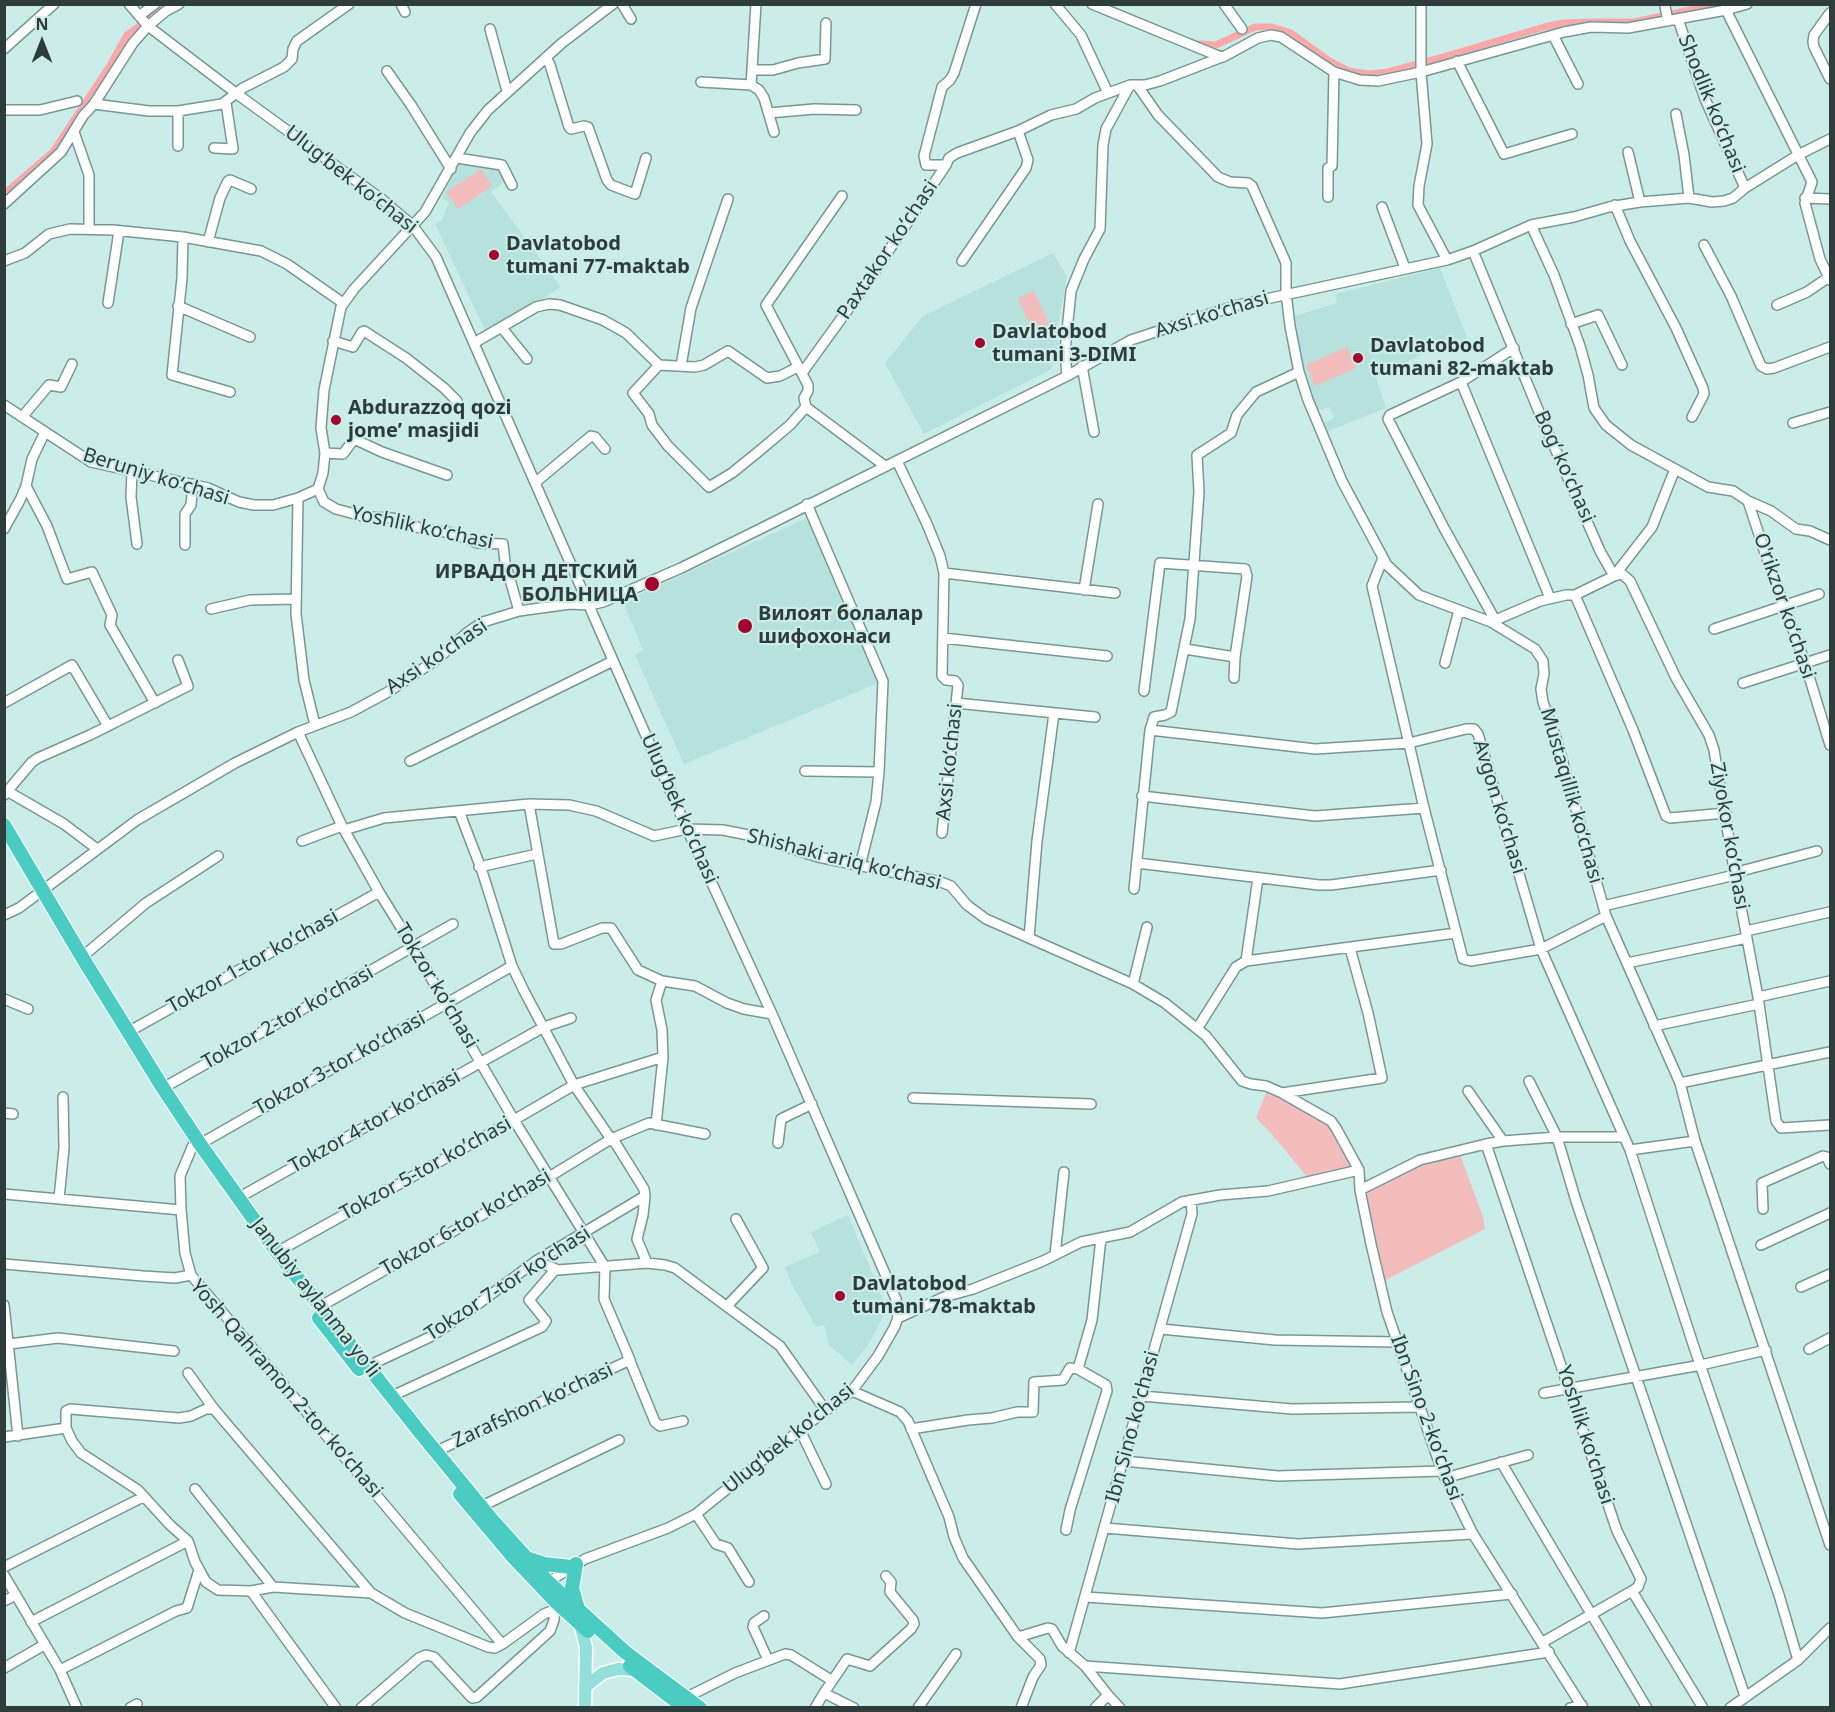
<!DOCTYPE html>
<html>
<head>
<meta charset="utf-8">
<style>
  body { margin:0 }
  #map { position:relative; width:1835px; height:1712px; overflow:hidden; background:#cbedea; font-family:"Noto Sans",sans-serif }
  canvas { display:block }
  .frame { position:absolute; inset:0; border:6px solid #2e3c3b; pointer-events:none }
  .north { position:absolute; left:12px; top:12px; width:60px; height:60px; -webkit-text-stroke:4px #cbedea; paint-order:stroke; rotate:0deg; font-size:16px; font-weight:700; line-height:24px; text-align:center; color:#2e3c3b }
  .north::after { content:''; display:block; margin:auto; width:21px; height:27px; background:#2e3c3b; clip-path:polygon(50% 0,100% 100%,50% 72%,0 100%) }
</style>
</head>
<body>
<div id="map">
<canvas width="1835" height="1712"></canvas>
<div class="frame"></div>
<div class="north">N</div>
</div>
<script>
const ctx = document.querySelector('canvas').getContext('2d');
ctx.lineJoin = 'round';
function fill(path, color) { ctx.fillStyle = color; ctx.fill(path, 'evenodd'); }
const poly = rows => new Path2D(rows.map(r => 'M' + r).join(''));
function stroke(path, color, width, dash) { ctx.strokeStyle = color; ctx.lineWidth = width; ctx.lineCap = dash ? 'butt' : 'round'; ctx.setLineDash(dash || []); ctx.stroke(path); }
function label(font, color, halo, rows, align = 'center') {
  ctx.font = font + ' "Noto Sans",sans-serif'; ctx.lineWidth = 4.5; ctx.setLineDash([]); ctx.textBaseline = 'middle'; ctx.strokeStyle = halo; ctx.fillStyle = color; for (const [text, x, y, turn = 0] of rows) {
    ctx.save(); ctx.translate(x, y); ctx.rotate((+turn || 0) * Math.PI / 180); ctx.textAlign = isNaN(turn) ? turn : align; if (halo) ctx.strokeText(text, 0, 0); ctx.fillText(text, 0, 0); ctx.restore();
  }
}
fill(poly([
  [459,163,501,169,506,181,491,192,561,287,487,334,435,224,441,221,449,202,441,199],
  [1053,253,1067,277,1058,326,1059,359,1055,361,1050,370,924,434,885,363,923,316],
  [1440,268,1468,340,1434,348,1376,378,1386,408,1328,431,1324,423,1334,418,1329,407,1317,411,1303,368,1295,316,1337,303,1335,294],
  [811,516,881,682,684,764,635,655,643,650,623,602],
  [848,1215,887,1309,870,1342,852,1365,829,1345,824,1325,816,1327,791,1283,785,1267,820,1252,811,1232]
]), '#b6e1dc');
fill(poly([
  [481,169,492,186,458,209,446,192],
  [1034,291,1050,326,1033,333,1018,298],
  [1347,347,1356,368,1315,386,1306,365],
  [1266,1093,1284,1100,1331,1126,1353,1168,1309,1179,1270,1132,1256,1118],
  [1460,1154,1483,1217,1485,1229,1384,1281,1364,1192,1418,1166]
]), '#f4bdbd');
stroke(poly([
  [1198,44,1216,45,1255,27,1272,27,1291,33,1331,62,1349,71,1368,74,1388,72,1436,59,1544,27,1563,23,1595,22,1634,22,1718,4],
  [4,194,53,152,109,67,127,35,167,6]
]), '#fba8ab', 7);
const minor = poly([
  [129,4,148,26,237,94,384,201,413,226,436,257,687,829,772,1014,896,1299,898,1318,894,1328,878,1356,852,1391,800,1430,696,1514,668,1528,585,1559,548,1582],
  [401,4,405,12],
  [622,4,631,19],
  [756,4,751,85,759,90,764,98,774,132],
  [1055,4,1081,35,1108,93],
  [1092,4,1216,55,1223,57,1258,38,1271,35,1281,37,1334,72,1360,80,1378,81,1421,72,1564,32,1591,27,1628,28,1726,10,1747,4],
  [1224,4,1242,29],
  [1421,4,1421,72,1427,144,1419,186,1418,205,1447,260],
  [1665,6,1668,21],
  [1726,10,1812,182,1805,203,1820,259,1830,280],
  [1830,13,1814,35,1813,42,1814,47,1830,79],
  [139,16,155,4],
  [1678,19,1705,99,1745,188],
  [490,29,507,91],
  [1553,35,1578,84],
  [4,49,54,4],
  [546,57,550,65,569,127,571,129,584,126,588,127,607,180,611,185,635,194,646,158],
  [1457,61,1504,154,1572,134],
  [752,70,773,70,798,63,825,59,826,23],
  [387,71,411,105,451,169],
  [701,82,751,85],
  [1137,85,1158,115,1218,177,1230,182,1248,183,1252,186,1286,263,1286,293,1290,326,1299,372,1308,400,1342,481,1387,565,1419,595,1491,622,1535,649,1543,661,1544,674,1541,689,1543,702,1556,738,1606,916,1680,1083,1695,1141,1830,1545],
  [94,104,149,111,178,111,222,104,243,88,284,67,292,59,293,49,297,41,349,4],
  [4,110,40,110,77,101],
  [178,111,178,146],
  [769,113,814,109,856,110],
  [1676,114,1684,155,1689,198],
  [74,132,89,175,89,229],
  [214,148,233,149,226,103],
  [1628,152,1640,202],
  [457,158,502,165,512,185],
  [946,165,949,158,957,153,1018,131,1051,115,1076,109,1095,98,1130,85,1145,85,1160,81,1222,57],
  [842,196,766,305,808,385,808,391,804,398,806,407,885,466],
  [1328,197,1328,168,1332,166,1334,72],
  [1805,198,1830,199],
  [4,204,61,152,83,116,94,104,133,43,148,26,166,11,179,4],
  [1615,205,1630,241,1676,328,1703,388,1704,394,1692,417],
  [1382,207,1405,268],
  [1531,225,1554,275,1580,346,1588,375,1594,408,1606,425,1631,445,1708,487,1733,491,1748,501,1771,511,1796,529,1810,531,1830,540],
  [183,237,182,278,172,375,230,392],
  [208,242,220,198,228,181,230,180,251,189],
  [1704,245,1731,296,1761,366,1767,369,1774,368,1830,347],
  [1473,251,1539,412,1600,551,1614,576],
  [4,261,25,253,49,234,70,229,113,230,183,237,261,251,287,264,343,303],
  [962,261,1026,168,1028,160,1018,131],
  [108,303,119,231],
  [1777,305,1807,292,1829,277],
  [178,306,250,337],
  [1571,324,1598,315,1622,365],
  [502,328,527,359],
  [333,341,353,347,362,332,364,331,406,358,444,388,457,401],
  [474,343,536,307,549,304,560,305,603,320,626,333,659,365,695,367,704,365,728,351,767,378,780,376,798,367],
  [659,365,633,393,649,414,652,425,668,446,709,487,732,473,758,452,790,425,806,407],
  [681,366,691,308,728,199],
  [1082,366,1094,432],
  [802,373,867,283,946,165,926,165,924,156,942,87,950,80,954,73,976,4],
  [1067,376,1065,351,1071,291,1084,259,1100,229,1103,145,1106,129,1130,85],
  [1461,382,1550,598],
  [4,405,91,462,208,488,239,502,254,505,273,505,298,498,318,489,323,473,325,453,321,428,324,390,341,307,354,289,425,212,470,133,488,110,562,43,613,4],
  [23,416,49,385,61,387,72,364],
  [1793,423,1830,412],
  [325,453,343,454,354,439,382,452,447,475],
  [897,461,927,524,940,556,944,573,942,676,946,680,955,681,958,685,942,833],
  [132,471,131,497,137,544],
  [536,482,591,436,595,437,605,449],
  [26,486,47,526,67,579,92,572,112,615,110,625,155,703],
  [318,489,324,502,336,509,366,517,392,518,420,528,452,533,477,543,503,544,505,562,519,611],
  [298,498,296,614,304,680,315,725],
  [1748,501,1765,553,1805,663,1830,745],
  [807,504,883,681,879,772,876,802,860,866],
  [4,529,20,500,26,486,32,459,45,432],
  [185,545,185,514,191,505,193,484],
  [1383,558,1372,586,1424,808,1463,959,1471,961,1541,949,1606,916],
  [944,573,1115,593],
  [1614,576,1622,574,1630,581,1676,678,1709,735,1714,750,1735,875,1758,997,1776,1121,1781,1128,1830,1125],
  [1084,590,1098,504],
  [1575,595,1633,730,1666,816,1670,818,1726,813],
  [211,609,250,600,296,599],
  [1495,620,1444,528,1388,419,1390,415,1461,382,1514,348],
  [1491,622,1540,601,1566,595,1575,595,1614,576,1652,527,1675,469],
  [1714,629,1819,594],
  [943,638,1107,656],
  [1445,663,1459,610],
  [1234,678,1235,657],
  [1743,683,1830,655],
  [1144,691,1160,563,1245,569,1247,576,1235,657,1185,649],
  [4,703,72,665,108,726],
  [956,703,1095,717],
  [1150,730,1315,749,1409,743,1466,729,1474,729,1478,734,1541,949,1630,1150,1694,1347,1779,1595,1798,1660],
  [298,732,342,826,379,892,413,947,514,1120,605,1267,604,1299,630,1360,437,1451],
  [410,761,613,661],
  [805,771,879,772],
  [7,791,64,824,97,849],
  [4,795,32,762,38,758,90,735,188,686,178,660],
  [1142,796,1315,816,1424,808],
  [529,804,554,944,561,944,602,928,611,928,638,970,662,981,695,986,727,1003,744,1009,772,1014],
  [459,811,482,871,512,966,524,991,574,1085,611,1139,616,1144,644,1189,645,1196,643,1215,637,1239,647,1263],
  [344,830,384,818,529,804,569,805,596,811,654,836,687,829,723,830,748,835,818,857,941,882,951,886,967,905,986,919,1133,984,1165,1003,1206,1036,1242,1081,1251,1084,1266,1086,1282,1093,1331,1121,1336,1128,1359,1170,1360,1190,1371,1244,1387,1312,1442,1471,1473,1534,1583,1708],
  [302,841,342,826],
  [1137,863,1319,885,1331,885,1441,870],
  [479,867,537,854],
  [1258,878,1246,961,1456,933],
  [1134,889,1150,730,1154,717,1165,715,1171,712,1190,619,1199,492,1197,455,1231,433,1237,415,1256,392,1299,372],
  [1603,906,1735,875,1741,871,1817,851],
  [4,915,19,908,137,820,235,763,298,732,351,712,388,692,436,660,468,632,483,622,519,611,570,604,590,605,603,602,681,568,760,529,1067,376,1131,340,1238,305,1447,260,1473,251,1531,225,1574,217,1609,207,1640,202,1689,198,1712,202,1724,201,1733,198,1745,188,1798,155,1830,139],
  [1746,931,1830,912],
  [1029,938,1037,841,1054,713],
  [82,957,146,903,218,856],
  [1627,963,1747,938],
  [1133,984,1147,927],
  [1758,997,1830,981],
  [4,999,28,1009],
  [1654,1026,1759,1004],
  [1197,1029,1236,967,1246,961],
  [128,1032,379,892],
  [1529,1081,1557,1137,1576,1201,1745,1696],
  [1680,1083,1830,1052],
  [163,1088,453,924],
  [1468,1091,1503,1141],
  [1282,1093,1382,1078,1368,1013,1350,948],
  [913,1098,1091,1104],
  [4,1113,13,1114],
  [656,1125,663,1057,662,1030,656,1000,662,981],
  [778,1143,781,1119,812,1104],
  [200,1144,512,966],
  [1486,1144,1617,1531,1641,1579,1638,1587,1632,1591,1703,1708],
  [1630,1150,1695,1141],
  [1360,1190,1420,1160,1486,1144,1503,1141,1557,1137,1624,1137],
  [4,1194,181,1210],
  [238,1198,544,1027,571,1018],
  [59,1199,64,1148,63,1097],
  [1763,1209,1762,1183,1823,1156,1827,1157,1830,1164],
  [1761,1245,1830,1213],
  [277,1252,514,1120,574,1085,663,1057],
  [1055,1255,1064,1172],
  [536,1261,558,1270,647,1263,665,1265,675,1268,780,1346,826,1411],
  [4,1264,143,1276,175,1278,191,1275,502,1644],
  [191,1275,185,1253,181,1210,180,1176,193,1145],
  [1801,1287,1830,1274],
  [4,1305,18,1436],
  [321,1306,549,1177,611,1139,649,1123,705,1134],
  [727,1306,763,1268,736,1219],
  [898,1318,944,1297,973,1289,1043,1261,1081,1242,1130,1232,1182,1202,1220,1195,1268,1191,1359,1170],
  [1161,1329,1275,1340,1397,1342],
  [9,1344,58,1338,174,1351],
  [1809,1349,1830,1338],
  [627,1354,655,1422,660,1426,683,1421],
  [368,1366,430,1337,462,1316,536,1261,645,1196],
  [188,1373,214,1409],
  [852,1391,900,1412,908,1421,949,1517,954,1537,963,1558,1018,1637,1040,1659,1041,1665,1033,1677,1021,1708],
  [1544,1393,1701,1365,1766,1350],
  [392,1396,542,1327,546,1321,529,1300,555,1270,552,1268],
  [1142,1396,1292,1409,1419,1407],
  [911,1429,968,1420,992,1418,1017,1412,1033,1412,1034,1382,1063,1380,1070,1368,1078,1369],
  [800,1430,826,1484],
  [4,1437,66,1428],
  [1124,1461,1278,1476,1442,1471],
  [1501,1462,1647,1708],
  [1445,1478,1528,1455],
  [195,1489,273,1587],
  [482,1506,619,1440],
  [696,1514,716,1544,728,1548,749,1582],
  [1105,1528,1298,1544,1473,1534],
  [1066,1530,1070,1510,1107,1391,1106,1385,1078,1369,1092,1320,1101,1238],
  [4,1567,143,1497],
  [4,1575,60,1670,77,1708],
  [251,1591,336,1708],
  [371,1593,214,1409,206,1409,191,1416,179,1418,70,1409,66,1411,66,1428,72,1441,81,1453,138,1490,170,1525,188,1541,195,1562,206,1582,218,1590,251,1591,273,1587,371,1593,405,1613,488,1647,495,1648,504,1643,544,1614,554,1610],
  [1086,1597,1322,1613,1512,1594],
  [4,1601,16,1595],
  [764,1616,754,1623,753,1627,768,1660],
  [31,1622,188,1541],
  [1018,1637,1048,1628,1052,1629,1062,1646,1085,1666,1108,1695,1095,1708],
  [1543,1642,1632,1591],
  [1069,1653,1192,1214,1191,1200],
  [1085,1666,1340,1684,1549,1652],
  [4,1668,44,1645],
  [60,1670,176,1611,187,1608,199,1570],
  [824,1693,847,1659,870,1666,911,1629,914,1624,913,1620,890,1592,891,1582,886,1576],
  [1108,1695,1120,1708],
  [687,1697,735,1673,785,1654,791,1655,831,1680],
  [130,1708,137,1704],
  [361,1708,419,1658,426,1655,434,1657,472,1698,477,1697,550,1631,554,1620,555,1604],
  [815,1708,824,1693,854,1708],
  [918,1708,956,1654],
  [1570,1708,1582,1705],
  [1730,1708,1798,1660,1830,1628]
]);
const major = poly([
  [580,1624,586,1647,585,1708],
  [585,1687,603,1673,618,1669,634,1670]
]);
const highway = poly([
  [4,825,82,957,163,1088,200,1144,277,1252,419,1431,492,1520,548,1582,625,1652,700,1708],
  [319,1318,359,1369],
  [460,1494,514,1558,556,1602,588,1631],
  [529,1559,544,1564,571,1567],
  [576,1564,572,1588,578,1609],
  [630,1666,685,1708]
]);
stroke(minor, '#779794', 12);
stroke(major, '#fff', 15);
stroke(highway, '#fff', 16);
stroke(minor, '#fff', 9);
stroke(major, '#93e0db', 12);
stroke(highway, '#4bccc3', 14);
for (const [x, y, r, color] of [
  [494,255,6,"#a3042e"],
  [980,343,6,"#a3042e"],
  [1358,358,6,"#a3042e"],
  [336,420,6,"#a3042e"],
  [652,584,8,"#a3042e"],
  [745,626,8,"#a3042e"],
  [840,1296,6,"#a3042e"]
]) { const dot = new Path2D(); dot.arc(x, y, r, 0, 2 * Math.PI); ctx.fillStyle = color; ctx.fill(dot); stroke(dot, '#cbedea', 2); }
label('20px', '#2e3c3b', '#cbedea', [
  ["Shodlik ko‘chasi",1711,104,68],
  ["Ulugʻbek koʻchasi",351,180,38],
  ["Paxtakor koʻchasi",888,250,-56],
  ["Axsi koʻchasi",1212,315,-17],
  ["Bogʻ koʻchasi",1564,467,66],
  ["Beruniy koʻchasi",156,477,17],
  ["Yoshlik koʻchasi",422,528,12],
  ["O'rikzor koʻchasi",1784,606,71],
  ["Axsi koʻchasi",437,657,-34],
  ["Axsi koʻchasi",950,762,-84],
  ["Mustaqillik koʻchasi",1571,796,74],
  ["Avgon koʻchasi",1499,807,73],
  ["Ulugʻbek koʻchasi",679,809,66],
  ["Ziyokor koʻchasi",1729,836,80],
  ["Shishaki ariq koʻchasi",844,860,14],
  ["Tokzor 1-tor koʼchasi",253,962,-29],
  ["Tokzor koʻchasi",436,986,59],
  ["Tokzor 2-tor koʼchasi",288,1018,-29],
  ["Tokzor 3-tor koʼchasi",340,1064,-29],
  ["Tokzor 4-tor koʼchasi",375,1122,-29],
  ["Tokzor 5-tor koʼchasi",426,1169,-29],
  ["Tokzor 6-tor koʼchasi",466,1223,-30],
  ["Tokzor 7-tor koʼchasi",508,1284,-33],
  ["Janubiy aylanma yoʻli",315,1298,52],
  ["Yosh Qahramon 2-tor koʼchasi",286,1389,49],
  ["Zarafshon koʻchasi",533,1406,-25],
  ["Ibn Sino 2-koʼchasi",1426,1418,70],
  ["Ibn Sino ko'chasi",1133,1427,-75],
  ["Yoshlik koʻchasi",1585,1435,72],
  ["Ulugʻbek koʻchasi",789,1439,-39]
]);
label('bold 20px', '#2e3c3b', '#cbedea', [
  ["Davlatobod",506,244],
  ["tumani 77-maktab",506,267],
  ["Davlatobod",992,332],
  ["tumani 3-DIMI",992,355],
  ["Davlatobod",1370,346],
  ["tumani 82-maktab",1370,369],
  ["Abdurazzoq qozi",348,408],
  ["jome’ masjidi",348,431],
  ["ИРВАДОН ДЕТСКИЙ",638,572,"right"],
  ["БОЛЬНИЦА",638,595,"right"],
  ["Вилоят болалар",758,614],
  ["шифохонаси",758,637],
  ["Davlatobod",852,1284],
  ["tumani 78-maktab",852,1307]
], 'left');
</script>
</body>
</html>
